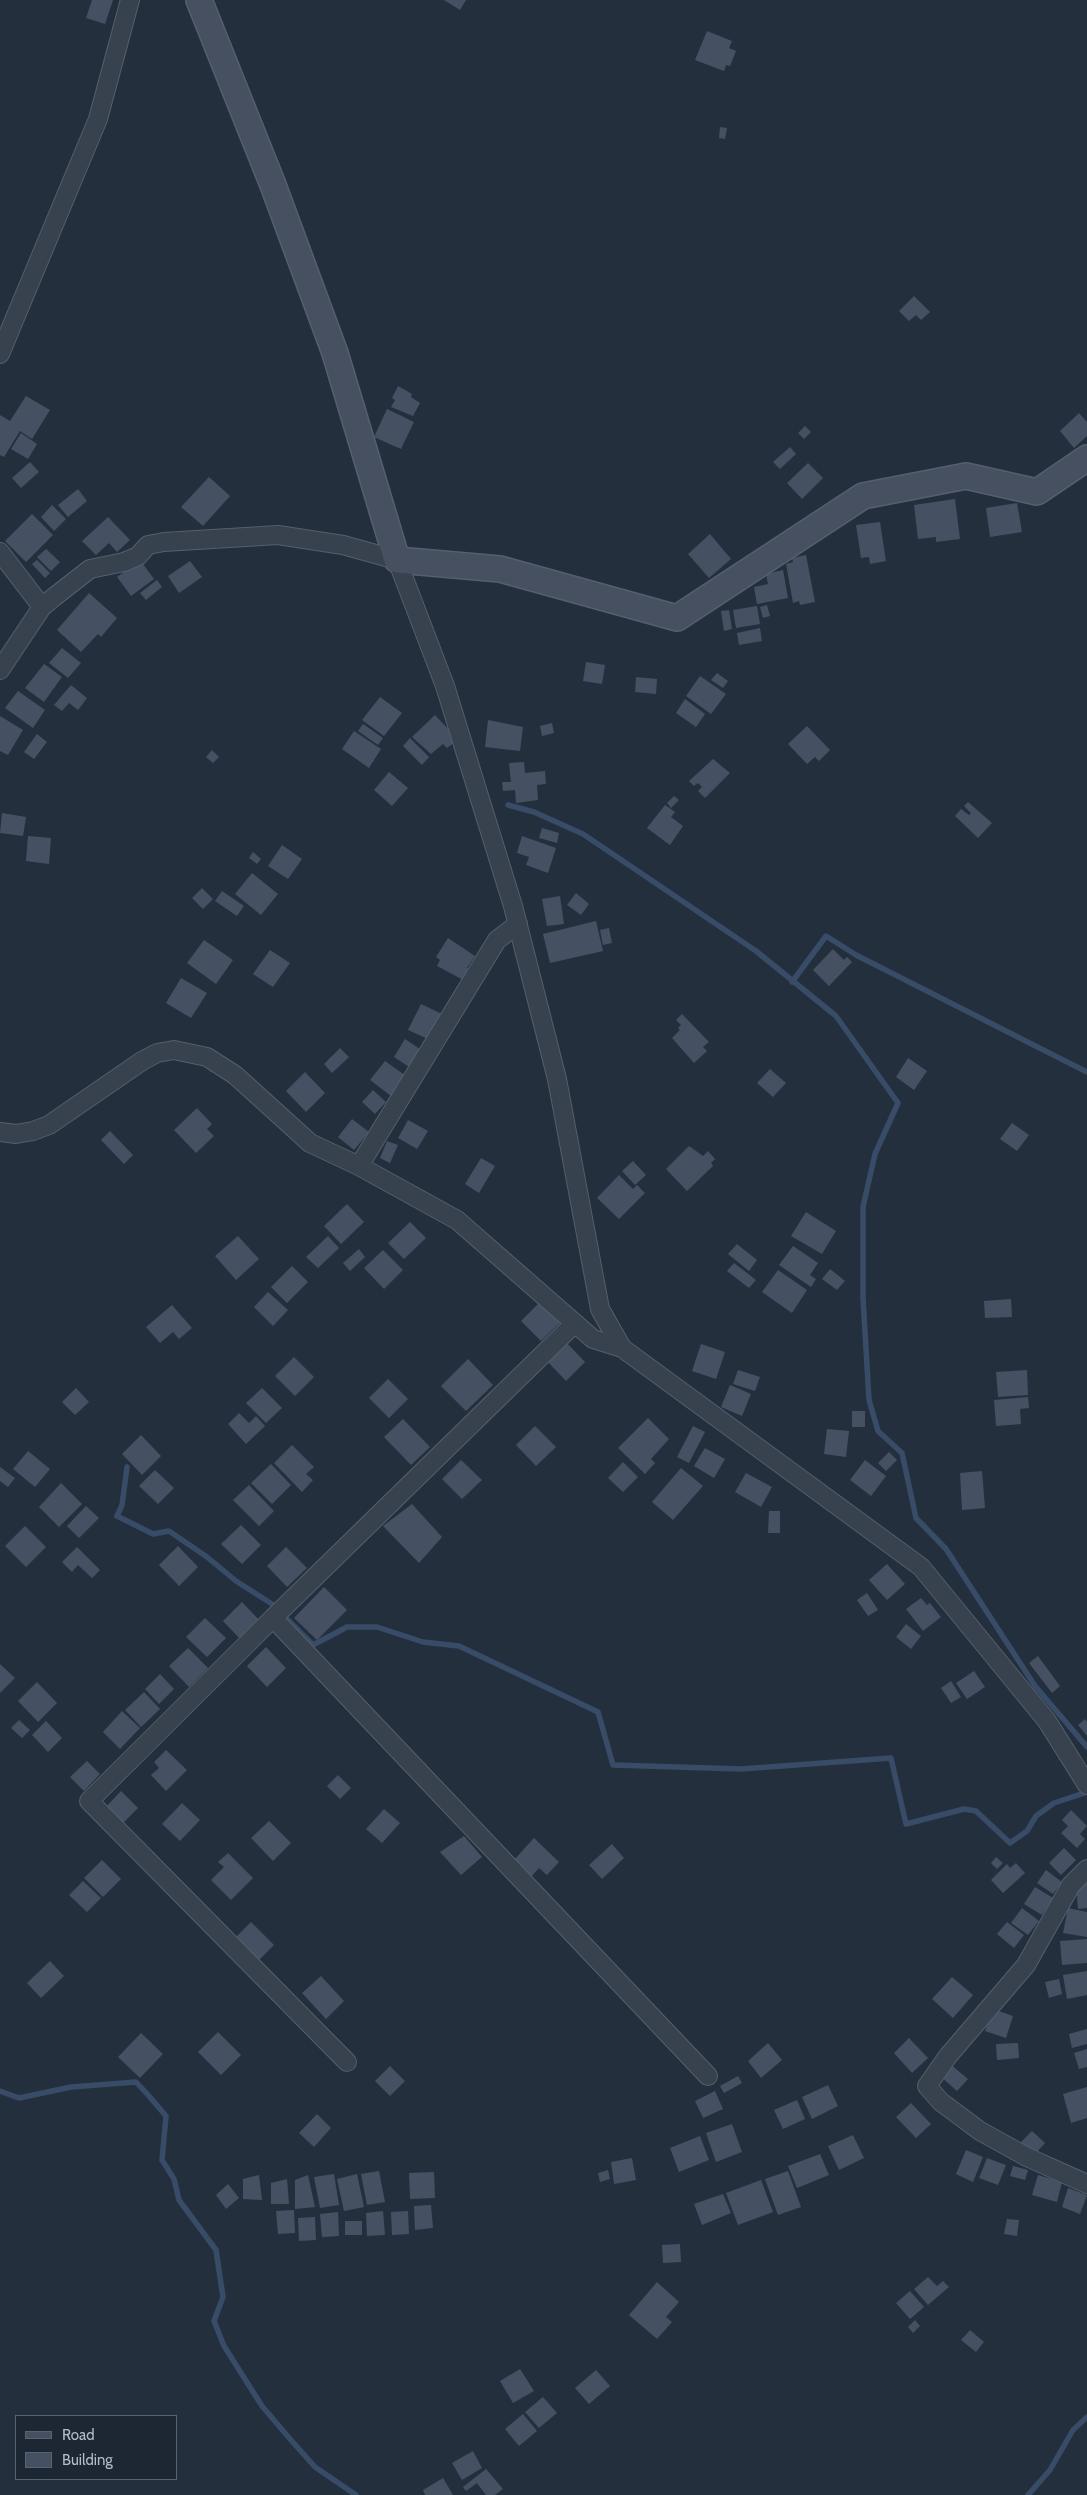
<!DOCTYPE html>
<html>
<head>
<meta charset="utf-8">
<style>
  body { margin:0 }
  #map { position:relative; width:1087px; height:2495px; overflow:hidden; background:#242f3e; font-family:Cabin,sans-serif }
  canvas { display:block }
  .legend { position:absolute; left:15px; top:2415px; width:162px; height:65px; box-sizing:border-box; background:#1d2633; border:1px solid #59626f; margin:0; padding:6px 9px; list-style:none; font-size:15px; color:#b4bcc9 }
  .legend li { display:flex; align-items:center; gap:10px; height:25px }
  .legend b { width:25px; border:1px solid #59626f }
</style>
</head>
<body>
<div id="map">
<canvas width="1087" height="2495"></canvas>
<ul class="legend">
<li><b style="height:6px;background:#465061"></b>Road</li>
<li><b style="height:14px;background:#455162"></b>Building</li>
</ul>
</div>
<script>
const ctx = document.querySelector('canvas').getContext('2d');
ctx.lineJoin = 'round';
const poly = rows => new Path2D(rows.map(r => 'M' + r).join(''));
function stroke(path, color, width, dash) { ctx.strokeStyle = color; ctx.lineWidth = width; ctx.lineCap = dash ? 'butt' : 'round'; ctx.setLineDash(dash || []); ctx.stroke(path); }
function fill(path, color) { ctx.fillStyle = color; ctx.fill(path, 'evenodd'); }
stroke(poly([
  [508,805,534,812,583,834,756,951,836,1016,898,1103,875,1154,863,1207,863,1298,869,1400,878,1431,902,1453,916,1518,946,1549,1035,1686,1087,1747],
  [792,982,826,936,856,955,1087,1072],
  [127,1467,122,1505,117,1516,153,1534,169,1531,207,1557,236,1581,272,1604,313,1645,347,1627,377,1627,423,1642,459,1646,598,1712,613,1765,741,1769,891,1758,906,1824,964,1809,976,1811,1010,1843,1027,1831,1036,1816,1054,1803,1087,1792],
  [0,2091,19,2098,71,2087,136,2082,149,2096,166,2116,162,2160,174,2179,179,2200,216,2250,223,2297,214,2321,224,2346,262,2406,290,2439,315,2467,356,2495],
  [1028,2495,1050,2470,1073,2430,1087,2417]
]), '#394c67', 5.5);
fill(poly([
  [92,0,113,0,105,24,86,18],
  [444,0,466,0,460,10],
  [707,31,732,41,729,48,736,51,730,66,726,65,724,71,695,60],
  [720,127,727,128,725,139,719,138],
  [914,296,930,312,921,320,916,315,909,321,899,311],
  [398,386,412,394,411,397,420,403,413,416,391,407,395,400,392,398],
  [26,396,50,410,32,439,20,431,4,457,0,455,0,415,10,421],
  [387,409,414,422,401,449,374,437],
  [1079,413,1087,422,1087,436,1074,448,1060,431],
  [805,426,811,432,804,439,798,433],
  [21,433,37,444,28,459,11,449],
  [790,447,796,454,780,469,773,462],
  [30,462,39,472,21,488,12,478],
  [808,463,823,478,802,499,787,483],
  [209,477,230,496,203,526,181,507],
  [78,489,87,501,68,517,58,505],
  [955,499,960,539,936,542,936,537,918,539,914,505],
  [1017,503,1022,532,990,537,986,508],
  [52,505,66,519,54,531,41,517],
  [32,514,53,535,26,562,5,541],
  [108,517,130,540,117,552,109,543,96,555,82,541],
  [880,522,886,561,870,564,869,557,861,558,856,525],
  [710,534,731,559,709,578,688,554],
  [46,549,60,562,51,571,37,557],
  [806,555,815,602,800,605,799,601,793,603,786,564,793,562,792,558],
  [37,560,50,573,45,578,32,564],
  [140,560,154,579,131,596,117,577],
  [190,561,202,577,179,593,168,576],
  [783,570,788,598,757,604,754,587,768,584,766,574],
  [157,580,162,587,146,600,140,593],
  [89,593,117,618,101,637,98,634,81,652,57,630],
  [767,605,770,616,763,618,760,607],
  [757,606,760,624,736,628,733,610],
  [729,610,732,629,724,631,721,611],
  [760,628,762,641,739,645,737,633],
  [62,648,81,663,68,678,49,663],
  [586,662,605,665,602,684,583,681],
  [44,664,62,677,44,702,25,688],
  [717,673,728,681,723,688,711,680],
  [700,676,726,694,711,714,686,696],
  [636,677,657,679,656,694,635,692],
  [71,685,87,698,78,710,69,703,62,711,54,705],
  [18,691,45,710,33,728,5,708],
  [380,697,402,713,384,736,362,720],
  [685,699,705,714,696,727,676,713],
  [435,715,453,734,450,737,455,742,447,748,443,744,431,754,412,737],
  [0,716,23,730,8,755,0,751],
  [488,720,523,727,520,751,485,747],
  [552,723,554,733,542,736,540,726],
  [363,724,383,738,378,745,358,731],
  [807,726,830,750,819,761,815,757,807,764,788,744],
  [354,731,381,749,369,768,342,749],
  [37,734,47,742,34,759,24,752],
  [410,738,429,757,422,765,403,746],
  [212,750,219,757,213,763,206,757],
  [713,759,730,773,705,798,698,791,702,787,698,783,694,786,689,781],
  [524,762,525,773,545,771,546,784,537,785,538,800,516,803,515,790,503,791,502,782,511,782,509,763],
  [389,772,408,788,392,806,374,790],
  [674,796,679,800,671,808,667,803],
  [968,802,992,823,978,838,955,816,961,809,969,815,971,813,964,806],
  [665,805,675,812,671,817,683,826,670,845,647,828],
  [2,813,26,817,23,836,0,833],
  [542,828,559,833,557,843,539,838],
  [28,836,51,838,49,864,26,861],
  [522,836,556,848,548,873,526,865,529,857,517,853],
  [282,845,302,859,288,879,268,866],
  [253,852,261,859,257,864,249,858],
  [252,873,278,894,261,915,235,894],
  [202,888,213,899,203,909,192,898],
  [222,891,244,906,237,916,215,901],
  [576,893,589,904,581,915,567,905],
  [560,896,564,924,547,926,542,899],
  [596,921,603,951,550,963,543,934],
  [609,928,612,943,603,945,600,930],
  [448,938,475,956,467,968,475,973,469,983,437,966,440,960,436,957],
  [204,940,233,960,216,984,187,963],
  [833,949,844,960,847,957,852,962,829,986,813,970],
  [270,950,290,963,273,987,253,974],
  [181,978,207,993,191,1018,166,1003],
  [421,1004,442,1014,430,1040,408,1030],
  [682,1014,709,1042,703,1047,707,1051,694,1063,672,1038,680,1030,678,1028,681,1025,676,1020],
  [405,1039,420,1049,409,1067,394,1057],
  [340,1048,349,1057,332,1073,324,1064],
  [908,1058,927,1071,914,1090,896,1077],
  [385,1061,406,1076,391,1096,370,1080],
  [770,1069,786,1083,773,1097,757,1083],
  [305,1072,325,1093,306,1112,286,1091],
  [373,1090,386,1102,375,1114,362,1102],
  [197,1108,212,1124,207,1129,214,1136,196,1153,174,1130],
  [352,1119,369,1132,354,1150,338,1137],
  [408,1120,428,1131,417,1149,398,1138],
  [1012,1123,1029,1135,1017,1151,1000,1139],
  [110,1131,133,1155,124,1164,101,1140],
  [387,1141,398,1145,390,1163,380,1158],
  [689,1146,703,1156,708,1151,715,1159,711,1163,713,1166,687,1191,666,1169],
  [481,1158,495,1166,479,1193,465,1184],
  [633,1161,646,1175,635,1185,622,1171],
  [619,1175,633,1189,637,1185,645,1193,619,1219,597,1198],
  [347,1204,364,1222,341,1244,324,1226],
  [806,1212,836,1231,822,1254,791,1236],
  [410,1222,426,1238,404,1259,388,1243],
  [238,1236,259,1259,236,1280,215,1256],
  [328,1236,339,1248,318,1268,306,1257],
  [737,1244,757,1260,749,1271,728,1254],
  [793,1246,818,1263,810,1275,816,1279,811,1287,779,1265],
  [359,1249,365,1257,350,1271,343,1263],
  [383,1250,403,1270,384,1289,364,1268],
  [734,1263,756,1280,749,1288,727,1271],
  [292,1266,308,1282,287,1303,271,1287],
  [830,1269,845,1281,837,1290,822,1279],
  [778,1270,807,1290,792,1313,762,1292],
  [268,1292,288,1310,273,1326,254,1307],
  [1011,1299,1012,1317,985,1318,984,1301],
  [540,1302,561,1322,541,1341,521,1321],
  [172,1305,192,1328,179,1339,173,1332,160,1343,146,1327],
  [565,1341,585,1362,566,1381,546,1360],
  [701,1344,725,1352,716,1379,692,1371],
  [294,1357,314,1377,295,1396,275,1376],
  [468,1359,493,1385,466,1411,441,1386],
  [738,1370,760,1377,755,1391,733,1384],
  [1027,1370,1028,1395,998,1397,996,1372],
  [388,1379,408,1399,389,1418,369,1398],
  [730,1385,751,1394,742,1416,721,1407],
  [76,1388,89,1402,75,1415,62,1402],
  [262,1388,282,1408,266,1423,246,1403],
  [1028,1397,1029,1408,1020,1409,1021,1424,996,1426,994,1400],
  [852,1411,865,1411,865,1427,852,1427],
  [239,1413,249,1423,256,1416,265,1426,246,1444,228,1424],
  [648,1418,669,1439,651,1459,655,1463,645,1474,618,1448],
  [403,1419,430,1447,411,1465,384,1437],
  [535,1426,556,1447,536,1466,516,1445],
  [693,1426,705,1432,689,1463,677,1457],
  [827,1429,849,1431,846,1457,824,1454],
  [141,1435,161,1456,142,1475,122,1454],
  [292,1445,314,1467,306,1474,313,1480,302,1492,274,1463],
  [705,1448,725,1459,714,1478,694,1466],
  [28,1451,50,1469,35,1487,13,1469],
  [889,1452,897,1460,886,1471,878,1463],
  [461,1460,482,1480,462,1499,442,1479],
  [865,1460,886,1476,871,1496,850,1480],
  [623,1462,638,1477,623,1492,608,1478],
  [271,1464,291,1485,272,1504,251,1483],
  [0,1467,15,1478,8,1487,0,1481],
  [681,1468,703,1486,673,1520,652,1502],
  [155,1470,174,1488,158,1504,139,1486],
  [982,1471,985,1508,962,1510,960,1473],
  [746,1473,772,1487,761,1507,735,1492],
  [61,1483,82,1504,59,1527,39,1507],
  [249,1485,274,1511,259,1526,233,1500],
  [412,1504,442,1537,419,1563,383,1526],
  [86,1506,99,1518,79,1538,67,1526],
  [769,1511,780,1511,780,1533,768,1533],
  [241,1525,261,1545,242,1564,221,1544],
  [25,1526,46,1547,26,1567,5,1546],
  [178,1546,198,1567,179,1586,159,1565],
  [77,1547,100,1570,92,1578,78,1565,72,1572,62,1562],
  [286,1547,307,1568,287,1587,267,1566],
  [887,1564,905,1584,887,1600,869,1580],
  [324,1587,347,1610,317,1640,294,1618],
  [867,1593,878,1610,868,1616,857,1600],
  [921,1598,927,1605,930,1603,941,1617,923,1631,906,1609],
  [242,1602,262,1623,243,1642,223,1621],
  [205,1618,226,1638,207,1657,186,1637],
  [906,1624,921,1636,911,1649,896,1637],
  [266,1647,286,1668,267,1687,247,1666],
  [188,1648,208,1668,189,1687,169,1666],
  [1038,1656,1060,1686,1052,1693,1029,1663],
  [0,1664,15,1678,0,1693],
  [974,1671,985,1687,967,1699,956,1683],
  [160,1674,174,1689,159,1704,145,1689],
  [951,1681,961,1697,951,1703,941,1688],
  [37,1682,57,1703,38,1722,18,1701],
  [144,1692,160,1709,141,1727,125,1710],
  [122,1711,140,1728,120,1749,103,1732],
  [1085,1719,1087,1722,1087,1736,1078,1725],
  [19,1720,30,1730,22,1738,11,1728],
  [46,1721,62,1738,48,1752,32,1735],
  [166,1750,187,1770,166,1791,151,1775,159,1768,154,1762],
  [87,1761,100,1774,84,1791,70,1777],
  [338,1775,351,1788,340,1799,327,1786],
  [121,1791,138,1808,121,1825,104,1809],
  [182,1803,200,1820,180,1841,162,1824],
  [384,1809,400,1823,382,1843,366,1829],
  [1071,1810,1087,1826,1080,1834,1085,1839,1077,1848,1061,1833,1068,1826,1062,1820],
  [269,1821,291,1843,273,1861,251,1838],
  [464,1836,482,1857,461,1875,440,1852],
  [534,1838,559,1862,547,1875,539,1868,531,1877,513,1861],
  [612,1844,624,1858,602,1879,589,1865],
  [1064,1848,1076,1860,1061,1875,1049,1863],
  [228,1853,253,1878,231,1900,211,1880,224,1867,218,1862],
  [996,1857,1003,1863,997,1869,991,1863],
  [102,1860,121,1879,103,1897,84,1878],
  [1016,1863,1025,1873,1003,1893,991,1880,1007,1864,1010,1868],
  [1046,1870,1062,1882,1053,1894,1037,1883],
  [83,1881,101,1898,87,1912,69,1895],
  [1087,1883,1087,1908,1078,1909,1076,1884],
  [1035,1887,1053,1898,1042,1915,1024,1904],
  [1022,1908,1039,1921,1028,1935,1011,1923],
  [1068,1908,1087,1912,1087,1937,1063,1933],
  [251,1922,274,1945,256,1963,233,1940],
  [1007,1922,1024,1935,1014,1948,997,1934],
  [1087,1939,1087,1963,1062,1965,1060,1941],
  [50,1961,64,1976,41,1998,27,1983],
  [1087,1971,1087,1995,1067,1999,1063,1975],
  [321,1976,344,2001,326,2019,302,1993],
  [952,1977,973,1995,953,2018,932,1999],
  [1059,1979,1062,1994,1049,1998,1045,1982],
  [993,2009,1013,2016,1006,2038,985,2031],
  [1087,2029,1087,2044,1072,2048,1069,2034],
  [218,2032,241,2055,221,2075,198,2052],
  [141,2033,163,2054,140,2078,118,2057],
  [909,2038,928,2058,912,2073,894,2053],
  [768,2043,782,2060,761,2078,748,2061],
  [1018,2043,1019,2058,997,2060,996,2044],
  [1087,2049,1087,2067,1079,2069,1074,2053],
  [950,2064,968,2079,957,2091,940,2076],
  [390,2066,405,2081,390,2096,375,2081],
  [738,2076,742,2083,724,2093,720,2086],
  [828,2085,838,2106,812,2119,802,2097],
  [1087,2087,1087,2118,1071,2123,1063,2094],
  [715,2091,723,2109,703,2118,695,2101],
  [797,2100,805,2119,783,2129,774,2110],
  [911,2103,931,2124,916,2138,896,2117],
  [317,2114,331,2128,314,2147,299,2133],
  [732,2124,742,2152,716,2162,706,2133],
  [1032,2131,1045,2143,1035,2154,1021,2142],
  [853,2135,864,2158,839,2170,828,2146],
  [700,2136,709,2160,679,2172,670,2148],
  [966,2150,983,2157,973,2182,956,2174],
  [820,2154,829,2175,797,2188,788,2166],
  [632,2158,636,2180,614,2184,611,2162],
  [987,2158,1006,2165,998,2185,979,2178],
  [1013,2166,1028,2170,1025,2180,1010,2176],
  [608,2170,610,2179,600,2182,598,2173],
  [379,2171,385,2202,367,2205,361,2174],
  [788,2171,801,2207,778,2215,765,2179],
  [434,2172,435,2198,410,2199,409,2173],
  [334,2174,339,2205,320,2208,314,2177],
  [357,2174,364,2207,344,2211,337,2179],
  [259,2175,262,2200,243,2199,243,2179],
  [308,2175,315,2207,295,2209,295,2180],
  [1038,2175,1062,2182,1057,2202,1032,2195],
  [287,2179,289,2204,271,2204,271,2183],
  [761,2180,773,2212,738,2225,726,2193],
  [228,2184,239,2198,226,2209,216,2195],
  [1068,2188,1087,2195,1080,2214,1062,2207],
  [723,2194,731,2213,702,2225,694,2204],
  [431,2205,433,2228,415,2230,414,2206],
  [294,2210,295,2233,278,2234,276,2211],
  [383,2211,385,2235,367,2236,366,2213],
  [408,2211,409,2234,392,2235,391,2212],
  [338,2212,339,2236,322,2237,320,2214],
  [315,2217,316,2240,299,2241,298,2218],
  [1007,2219,1019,2220,1017,2236,1004,2234],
  [345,2221,362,2221,362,2235,345,2235],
  [680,2244,681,2262,663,2263,662,2245],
  [928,2277,937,2286,943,2281,949,2287,928,2305,914,2289],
  [657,2282,679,2302,666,2317,672,2322,657,2339,629,2315],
  [910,2291,924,2307,910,2319,896,2303],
  [915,2320,920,2326,913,2333,908,2327],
  [970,2330,984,2342,976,2352,961,2340],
  [520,2369,534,2391,513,2403,500,2381],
  [596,2370,610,2386,589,2404,575,2388],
  [543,2397,557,2413,539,2428,525,2412],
  [523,2414,537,2431,519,2446,505,2429],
  [473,2451,482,2468,462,2480,452,2463],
  [486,2469,503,2489,495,2495,486,2495,477,2483,466,2491,463,2487],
  [443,2478,453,2495,425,2495,423,2490]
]), '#455162');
const street = poly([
  [0,354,98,119,130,0],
  [0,552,42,607],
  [0,670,42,607,54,597,90,569,124,562,138,556,148,545,164,542,278,535,343,545,397,560,445,686,513,906,557,1079,600,1309,622,1348,921,1567,1047,1721,1087,1785],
  [0,1132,16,1134,33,1131,49,1125,142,1061,157,1053,174,1050,207,1057,235,1075,310,1143,359,1166,457,1220,593,1339,622,1348],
  [359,1166,497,940,518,924],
  [273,1618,575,1323],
  [1087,1869,1071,1885,1026,1965,948,2056,927,2086,941,2102,980,2131,1027,2157,1087,2184],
  [347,2062,89,1801,273,1618,708,2076]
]);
const secondary = poly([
  [199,0,273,185,335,353,397,560,500,569,677,618,863,496,966,476,1037,492,1087,458]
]);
stroke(street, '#565f6c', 20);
stroke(secondary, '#565f6c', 28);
stroke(street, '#38414e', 18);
stroke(secondary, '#465061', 25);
</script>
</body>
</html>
